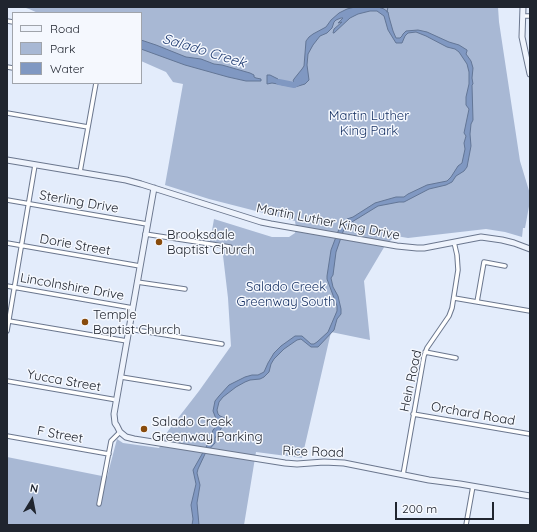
<!DOCTYPE html>
<html>
<head>
<meta charset="utf-8">
<style>
  body { margin:0 }
  #map { position:relative; width:537px; height:532px; overflow:hidden; background:#e3ecfb; font-family:Quicksand,sans-serif }
  canvas { display:block }
  .frame { position:absolute; inset:0; border:8px solid #20252f; pointer-events:none }
  .legend { position:absolute; left:12px; top:12px; width:130px; height:72px; box-sizing:border-box; background:#f5f8fe; border:1px solid #a0a4ab; margin:0; padding:5px 7px; list-style:none; font-size:12px; color:#20252f }
  .legend li { display:flex; align-items:center; gap:8px; height:20px }
  .legend b { width:20px; border:1px solid #a0a4ab }
  .north { position:absolute; left:12px; top:480px; width:40px; height:40px; -webkit-text-stroke:3px #f5f8fe; paint-order:stroke; rotate:10deg; font-size:11px; font-weight:700; line-height:16px; text-align:center; color:#20252f }
  .north::after { content:''; display:block; margin:auto; width:14px; height:18px; background:#20252f; clip-path:polygon(50% 0,100% 100%,50% 72%,0 100%) }
  .scale { position:absolute; left:395px; top:502px; width:99px; height:18px; box-sizing:border-box; border:2px solid #20252f; border-top:0; padding-left:5px; font-size:12px; line-height:14px; white-space:nowrap; color:#20252f; -webkit-text-stroke:3px #f5f8fe; paint-order:stroke }
</style>
</head>
<body>
<div id="map">
<canvas width="537" height="532"></canvas>
<div class="frame"></div>
<ul class="legend">
<li><b style="height:5px;background:#eef3fc"></b>Road</li>
<li><b style="height:11px;background:#a8b8d4"></b>Park</li>
<li><b style="height:11px;background:#8098c2"></b>Water</li>
</ul>
<div class="north">N</div>
<div class="scale">200 m</div>
</div>
<script>
const ctx = document.querySelector('canvas').getContext('2d');
ctx.lineJoin = 'round';
function fill(path, color) { ctx.fillStyle = color; ctx.fill(path, 'evenodd'); }
const poly = rows => new Path2D(rows.map(r => 'M' + r).join(''));
function stroke(path, color, width, dash) { ctx.strokeStyle = color; ctx.lineWidth = width; ctx.lineCap = dash ? 'butt' : 'round'; ctx.setLineDash(dash || []); ctx.stroke(path); }
function label(font, color, halo, rows, align = 'center') {
  ctx.font = font + ' Quicksand,sans-serif'; ctx.lineWidth = 3; ctx.setLineDash([]); ctx.textBaseline = 'middle'; ctx.strokeStyle = halo; ctx.fillStyle = color; for (const [text, x, y, turn = 0] of rows) {
    ctx.save(); ctx.translate(x, y); ctx.rotate((+turn || 0) * Math.PI / 180); ctx.textAlign = isNaN(turn) ? turn : align; if (halo) ctx.strokeText(text, 0, 0); ctx.fillText(text, 0, 0); ctx.restore();
  }
}
fill(poly([
  [23,7,498,7,499,22,520,161,530,194,530,201,525,228,523,228,522,237,505,232,486,229,408,238,396,236,386,244,364,281,370,340,331,332,302,458,256,452,244,525,7,525,7,457,107,477,117,439,123,443,159,448,168,431,199,391,231,346,228,298,222,247,224,243,210,242,214,219,272,237,289,237,295,233,296,228,295,221,209,199,165,185,183,84,173,82,166,72,141,61,141,13,38,13,29,9]
]), '#a8b8d4');
const water = poly([
  [355,7,378,7,384,9,388,12,389,17,393,31,396,38,400,38,402,36,403,34,406,31,418,30,427,32,449,42,459,45,467,50,467,51,466,54,471,61,473,68,472,78,473,84,472,85,473,120,471,124,470,134,471,146,467,167,464,171,456,176,452,182,446,185,429,189,404,202,399,202,378,206,347,225,344,229,336,252,333,275,331,278,333,287,338,296,341,309,341,314,337,319,334,330,318,347,311,347,301,339,297,340,284,349,274,359,271,364,269,372,264,377,260,379,250,380,245,382,236,387,223,397,219,402,217,410,218,414,220,416,225,418,226,421,215,438,215,443,205,454,198,469,197,473,200,485,197,503,199,525,192,525,193,519,191,505,196,484,193,470,210,440,213,430,218,424,213,411,215,401,219,396,229,385,245,377,252,375,258,375,264,372,268,363,274,353,281,346,295,336,302,336,311,344,314,344,317,342,328,332,337,311,337,306,327,279,327,276,331,250,339,229,347,219,353,217,375,203,396,197,404,197,408,194,427,185,447,181,451,177,458,166,462,163,465,149,464,143,466,136,464,133,469,109,466,105,466,97,469,84,469,72,467,64,459,52,455,49,447,47,426,36,416,32,408,33,405,36,402,43,396,43,388,30,384,16,377,11,370,11,358,14,350,18,334,33,333,33,334,29,342,22,338,23,343,18,341,18,336,20,334,22,332,28,327,33,320,36,313,45,308,54,307,65,309,80,305,84,295,87,272,83,267,84,267,75,270,75,278,79,280,82,289,84,292,85,295,83,293,81,294,79,302,69,304,66,306,41,309,37,313,34,326,27,331,20,339,13,347,9,355,7],
  [141,40,156,45,186,57,201,59,214,64,222,65,250,73,254,75,254,77,256,78,261,79,261,81,246,81,228,77,185,65,141,49,141,40]
]);
fill(water, '#8098c2');
stroke(water, '#637696', 1);
stroke(poly([
  [387,12,388,7]
]), '#637696', 1);
stroke(poly([
  [279,82,294,85,299,82]
]), '#8098c2', 6);
const street = poly([
  [523,16,530,16],
  [7,21,13,22],
  [7,67,13,68],
  [7,113,88,127],
  [80,172,96,83],
  [7,200,147,224],
  [145,234,230,247],
  [7,243,140,266],
  [137,282,185,289],
  [7,286,133,308],
  [454,298,530,311],
  [477,302,484,262,505,266],
  [9,321,127,341],
  [129,329,222,344],
  [7,331,35,165],
  [425,352,456,358],
  [121,377,189,388],
  [7,381,117,400],
  [413,414,530,434],
  [7,436,109,454],
  [403,475,424,356,427,348,449,316,452,308,458,270,457,255,454,242],
  [99,504,111,441,120,432],
  [466,525,473,486]
]);
const secondary = poly([
  [523,7,522,37,530,74],
  [7,160,126,180,141,184,261,222,271,224,397,246,417,248,424,248,481,237,502,240,514,243,530,249],
  [154,188,114,414,115,423,117,426,120,432,126,437,134,439,285,463,297,464,324,462,344,463,429,480,460,484,530,496]
]);
stroke(street, '#6b778e', 5.5);
stroke(secondary, '#6b778e', 7);
stroke(street, '#fff', 3.5);
stroke(secondary, '#eef3fc', 5);
for (const [x, y, r, color] of [
  [159,242,4,"#884b0c"],
  [85,322,4,"#884b0c"],
  [144,429,4,"#884b0c"]
]) { const dot = new Path2D(); dot.arc(x, y, r, 0, 2 * Math.PI); ctx.fillStyle = color; ctx.fill(dot); stroke(dot, '#f5f8fe', 1.5); }
label('13px', '#112c5f', '#f5f8fe', [
  ["Martin Luther",369,116],
  ["King Park",369,131],
  ["Salado Creek",286,287],
  ["Greenway South",286,302]
]);
label('13px', '#20252f', '#f5f8fe', [
  ["Sterling Drive",79,202,10],
  ["Martin Luther King Drive",328,222,11],
  ["Dorie Street",75,245,10],
  ["Lincolnshire Drive",72,287,10],
  ["Yucca Street",64,381,10],
  ["Hein Road",411,381,-78],
  ["Orchard Road",473,414,10],
  ["F Street",60,435,10],
  ["Rice Road",313,452,2]
]);
label('13px', '#20252f', '#f5f8fe', [
  ["Brooksdale",167,235],
  ["Baptist Church",167,250],
  ["Temple",93,315],
  ["Baptist Church",93,330],
  ["Salado Creek",152,422],
  ["Greenway Parking",152,437]
], 'left');
label('italic 14px', '#203c72', '#f5f8fe', [
  ["Salado Creek",204,51,17]
]);
</script>
</body>
</html>
